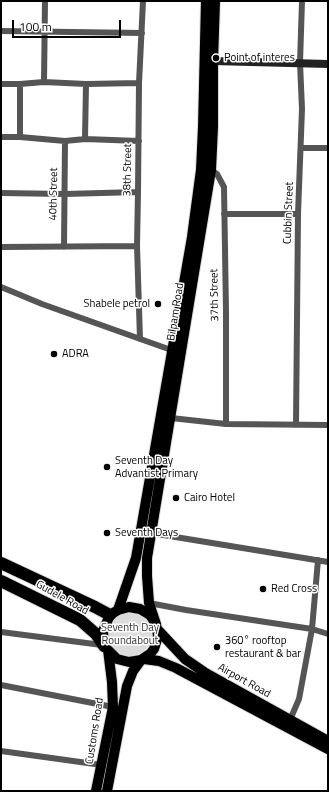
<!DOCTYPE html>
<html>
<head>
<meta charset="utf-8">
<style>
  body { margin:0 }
  #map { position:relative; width:329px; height:792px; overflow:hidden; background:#fff; font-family:"Titillium Web",sans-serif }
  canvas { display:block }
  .frame { position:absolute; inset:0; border:2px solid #000; pointer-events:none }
  .scale { position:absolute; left:12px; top:20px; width:109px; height:18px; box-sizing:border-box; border:2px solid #000; border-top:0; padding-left:5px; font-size:12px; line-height:14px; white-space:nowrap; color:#000; -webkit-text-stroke:3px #fff; paint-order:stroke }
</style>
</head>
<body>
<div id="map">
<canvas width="329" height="792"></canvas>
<div class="frame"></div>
<div class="scale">100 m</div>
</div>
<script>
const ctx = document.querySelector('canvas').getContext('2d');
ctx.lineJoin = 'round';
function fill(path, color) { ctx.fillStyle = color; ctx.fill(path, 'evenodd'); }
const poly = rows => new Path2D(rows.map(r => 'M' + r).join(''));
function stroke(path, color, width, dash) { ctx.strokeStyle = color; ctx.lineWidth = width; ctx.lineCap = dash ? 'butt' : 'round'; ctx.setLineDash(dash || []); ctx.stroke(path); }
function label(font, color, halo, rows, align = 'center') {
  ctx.font = font + ' "Titillium Web",sans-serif'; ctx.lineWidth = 3; ctx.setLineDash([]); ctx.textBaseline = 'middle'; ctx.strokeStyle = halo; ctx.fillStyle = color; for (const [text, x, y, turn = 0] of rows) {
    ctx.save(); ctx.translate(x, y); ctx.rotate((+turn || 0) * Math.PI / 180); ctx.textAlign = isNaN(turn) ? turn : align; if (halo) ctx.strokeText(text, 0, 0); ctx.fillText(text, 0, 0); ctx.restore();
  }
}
fill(poly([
  '108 634a22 22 0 1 1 44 0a22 22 0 1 1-44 0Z'
]), '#dcdcdc');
const primary = poly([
  [129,607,140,609,150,615,156,624,158,636,154,649,150,654,141,660,129,662,117,659,104,646,103,631,110,615,118,610,129,607],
  [118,610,136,558,192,237,201,170,203,127,206,1],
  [156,624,149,603,147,576,147,558,211,170,213,127,213,61,215,1],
  [157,629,185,659,204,672,328,741],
  [144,659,159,661,176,668,328,749],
  [96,791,113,707,112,682,108,650],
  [107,791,127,686,133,671,141,660]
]);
const highway = poly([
  [1,563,95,607,110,615],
  [1,581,80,620,96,634,104,646]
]);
stroke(primary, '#dbdbdb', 12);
stroke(highway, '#dbdbdb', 14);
stroke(poly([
  [1,31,142,33],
  [44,82,45,1],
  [1,84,20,84,44,82,86,84,139,83],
  [20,84,20,137],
  [1,137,20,137,65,141,85,139,139,141],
  [85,139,86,84],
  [301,148,328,148],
  [211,170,217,174,224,187,226,312,226,424],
  [1,193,65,194,138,192],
  [224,214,298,214],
  [1,247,137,246],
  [64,247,65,141],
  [1,287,42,304,174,351],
  [140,339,137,246,138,192,139,83,143,1],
  [171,418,226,424,328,425],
  [296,425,298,214,302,109,300,63,302,1],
  [151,533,328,562],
  [149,603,186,610,312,629,328,634],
  [1,632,102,645],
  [1,685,113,707],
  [290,720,299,699,312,629,318,560],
  [1,751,102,765]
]), '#555', 6);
stroke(poly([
  [213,61,328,64]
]), '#222', 8);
stroke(primary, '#000', 10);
stroke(highway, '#000', 12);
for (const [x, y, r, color] of [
  [216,58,4,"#000"],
  [158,304,4,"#000"],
  [54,354,4,"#000"],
  [107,467,4,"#000"],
  [176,498,4,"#000"],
  [107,533,4,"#000"],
  [263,589,4,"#000"],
  [217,647,4,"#000"]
]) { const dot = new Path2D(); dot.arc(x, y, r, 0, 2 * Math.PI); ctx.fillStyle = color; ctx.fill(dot); stroke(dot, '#fff', 1.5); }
label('11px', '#000', '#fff', [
  ["Point of interes",224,58],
  ["Shabele petrol",150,304,"right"],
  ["ADRA",62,354],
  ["Seventh Day",115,461],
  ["Advantist Primary",115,474],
  ["Cairo Hotel",184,498],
  ["Seventh Days",115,533],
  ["Red Cross",271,589],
  ["360° rooftop",225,641],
  ["restaurant & bar",225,654]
], 'left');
label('11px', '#000', '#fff', [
  ["38th Street",128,170,-89],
  ["40th Street",54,194,-89],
  ["Cubbin Street",289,213,-88],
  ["37th Street",215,295,-91],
  ["Bilpam Road",176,312,-81],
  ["Gudele Road",62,598,29],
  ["Airport Road",244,681,29],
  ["Customs Road",95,731,-81]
]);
label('11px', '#333', '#fff', [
  ["Seventh Day",130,628],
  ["Roundabout",130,641]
]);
</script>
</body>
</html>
